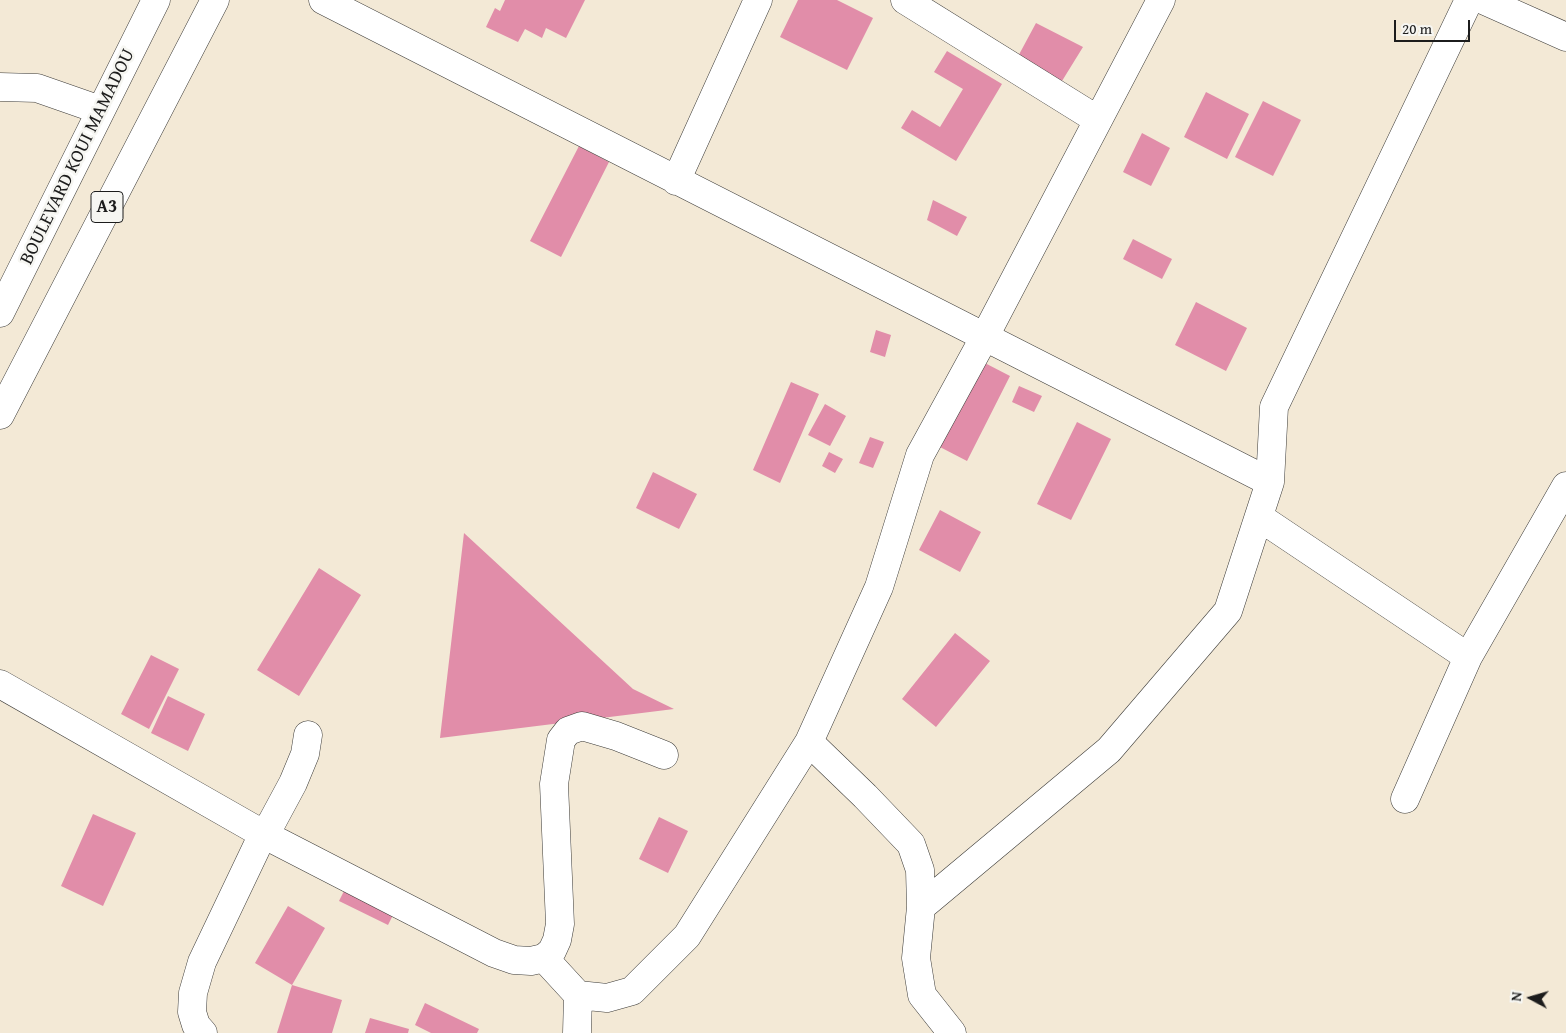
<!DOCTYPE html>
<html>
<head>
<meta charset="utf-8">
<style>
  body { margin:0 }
  #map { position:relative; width:1566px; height:1033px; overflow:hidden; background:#f3e9d6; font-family:"Gentium Book Plus",serif }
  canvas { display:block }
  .north { position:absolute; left:1506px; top:973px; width:50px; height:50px; -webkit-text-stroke:4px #f6f6f2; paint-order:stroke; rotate:276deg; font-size:14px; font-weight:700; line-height:20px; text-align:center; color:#1c1c1c }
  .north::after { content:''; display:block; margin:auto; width:18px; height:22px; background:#1c1c1c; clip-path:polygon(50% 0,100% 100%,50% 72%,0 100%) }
  .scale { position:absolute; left:1394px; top:20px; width:76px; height:22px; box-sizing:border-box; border:2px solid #1c1c1c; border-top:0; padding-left:6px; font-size:15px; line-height:18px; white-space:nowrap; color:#1c1c1c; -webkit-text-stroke:4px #f6f6f2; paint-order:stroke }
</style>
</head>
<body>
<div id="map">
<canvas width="1566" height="1033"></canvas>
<div class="north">N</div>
<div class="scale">20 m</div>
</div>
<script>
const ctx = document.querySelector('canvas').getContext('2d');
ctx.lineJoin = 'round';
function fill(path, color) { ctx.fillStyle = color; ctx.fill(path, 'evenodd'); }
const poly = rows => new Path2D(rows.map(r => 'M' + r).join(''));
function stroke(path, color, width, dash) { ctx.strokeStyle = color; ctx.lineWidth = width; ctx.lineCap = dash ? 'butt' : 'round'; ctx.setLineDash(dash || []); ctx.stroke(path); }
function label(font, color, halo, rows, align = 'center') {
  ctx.font = font + ' "Gentium Book Plus",serif'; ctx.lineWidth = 5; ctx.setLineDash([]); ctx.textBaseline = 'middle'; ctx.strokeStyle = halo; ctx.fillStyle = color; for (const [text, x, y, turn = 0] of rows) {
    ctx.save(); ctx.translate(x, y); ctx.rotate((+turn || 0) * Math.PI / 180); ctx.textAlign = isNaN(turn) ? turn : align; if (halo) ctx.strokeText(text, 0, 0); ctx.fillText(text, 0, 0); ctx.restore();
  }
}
fill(poly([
  [505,0,585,0,566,38,546,28,542,38,525,29,518,42,486,27,495,8,500,11],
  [798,0,837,0,873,18,847,70,780,37],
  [1036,23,1083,47,1062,81,1015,62],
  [947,51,1002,84,956,161,901,128,912,110,940,127,963,89,934,72],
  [1206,92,1249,114,1227,159,1184,137],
  [1263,101,1301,120,1273,176,1235,157],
  [1142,133,1170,148,1151,186,1123,172],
  [579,146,609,162,561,257,530,241],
  [933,200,967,217,957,236,927,220],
  [1133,239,1172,259,1162,279,1123,259],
  [1196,302,1247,328,1226,371,1175,345],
  [876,330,891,335,885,357,870,352],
  [981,361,1010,376,967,461,938,446],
  [791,382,819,394,780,483,753,470],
  [1019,386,1042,396,1034,412,1012,402],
  [825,404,846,416,830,446,808,435],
  [1077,422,1111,439,1071,520,1037,504],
  [870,437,884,442,873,468,859,463],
  [829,452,843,459,835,473,822,466],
  [653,472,697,494,679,529,636,508],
  [940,510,981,532,960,572,919,550],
  [464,533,633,689,674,709,440,738],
  [319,568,361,595,299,696,257,670],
  [955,633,990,661,936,727,902,699],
  [151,655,179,669,149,729,121,714],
  [168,696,205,714,188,751,151,733],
  [93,814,136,833,103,906,61,886],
  [659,817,688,831,668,873,639,859],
  [348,883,397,907,388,925,339,901],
  [288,906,325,928,292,985,342,1000,332,1033,277,1033,292,985,255,963],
  [425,1003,479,1029,477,1033,431,1033,415,1025],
  [370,1018,409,1029,408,1033,365,1033]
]), '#e18da9');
const street = poly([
  [323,0,1270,482],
  [905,0,1098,120],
  [1483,0,1566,37],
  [0,87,37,88,100,110],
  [676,181,758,0],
  [1259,517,1468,657],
  [0,684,263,834,494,953,514,960,531,961,544,958,552,951,557,940,560,924,554,784,561,740,568,731,582,726,616,736,664,755],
  [809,742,865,796,911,844,920,870,921,907,916,958,922,995,952,1033],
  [1405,799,1468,657,1566,486],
  [921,907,1109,750,1228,611,1270,482,1274,407,1469,0],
  [544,958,578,995,607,998,632,991,687,936,809,742,879,587,920,455,984,338,1161,0],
  [203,1033,196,1025,192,1012,193,993,202,962,263,834,272,822,293,783,305,754,308,735],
  [577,1033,578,995]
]);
const primary = poly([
  [0,313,156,0],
  [0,415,215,0]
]);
stroke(street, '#3c3b38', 29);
stroke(primary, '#3c3b38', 29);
stroke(street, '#fff', 28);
stroke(primary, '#fff', 28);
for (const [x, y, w] of [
  [107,207,32]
]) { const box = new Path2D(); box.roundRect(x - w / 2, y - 15.5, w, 31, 4); ctx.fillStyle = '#f6f6f2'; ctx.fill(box); stroke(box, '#1c1c1c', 1); }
label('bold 18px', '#1c1c1c', null, [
  ["A3",107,207]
]);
label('19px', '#1c1c1c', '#f6f6f2', [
  ["BOULEVARD KOUI MAMADOU",78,157,-64]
]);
</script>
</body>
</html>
